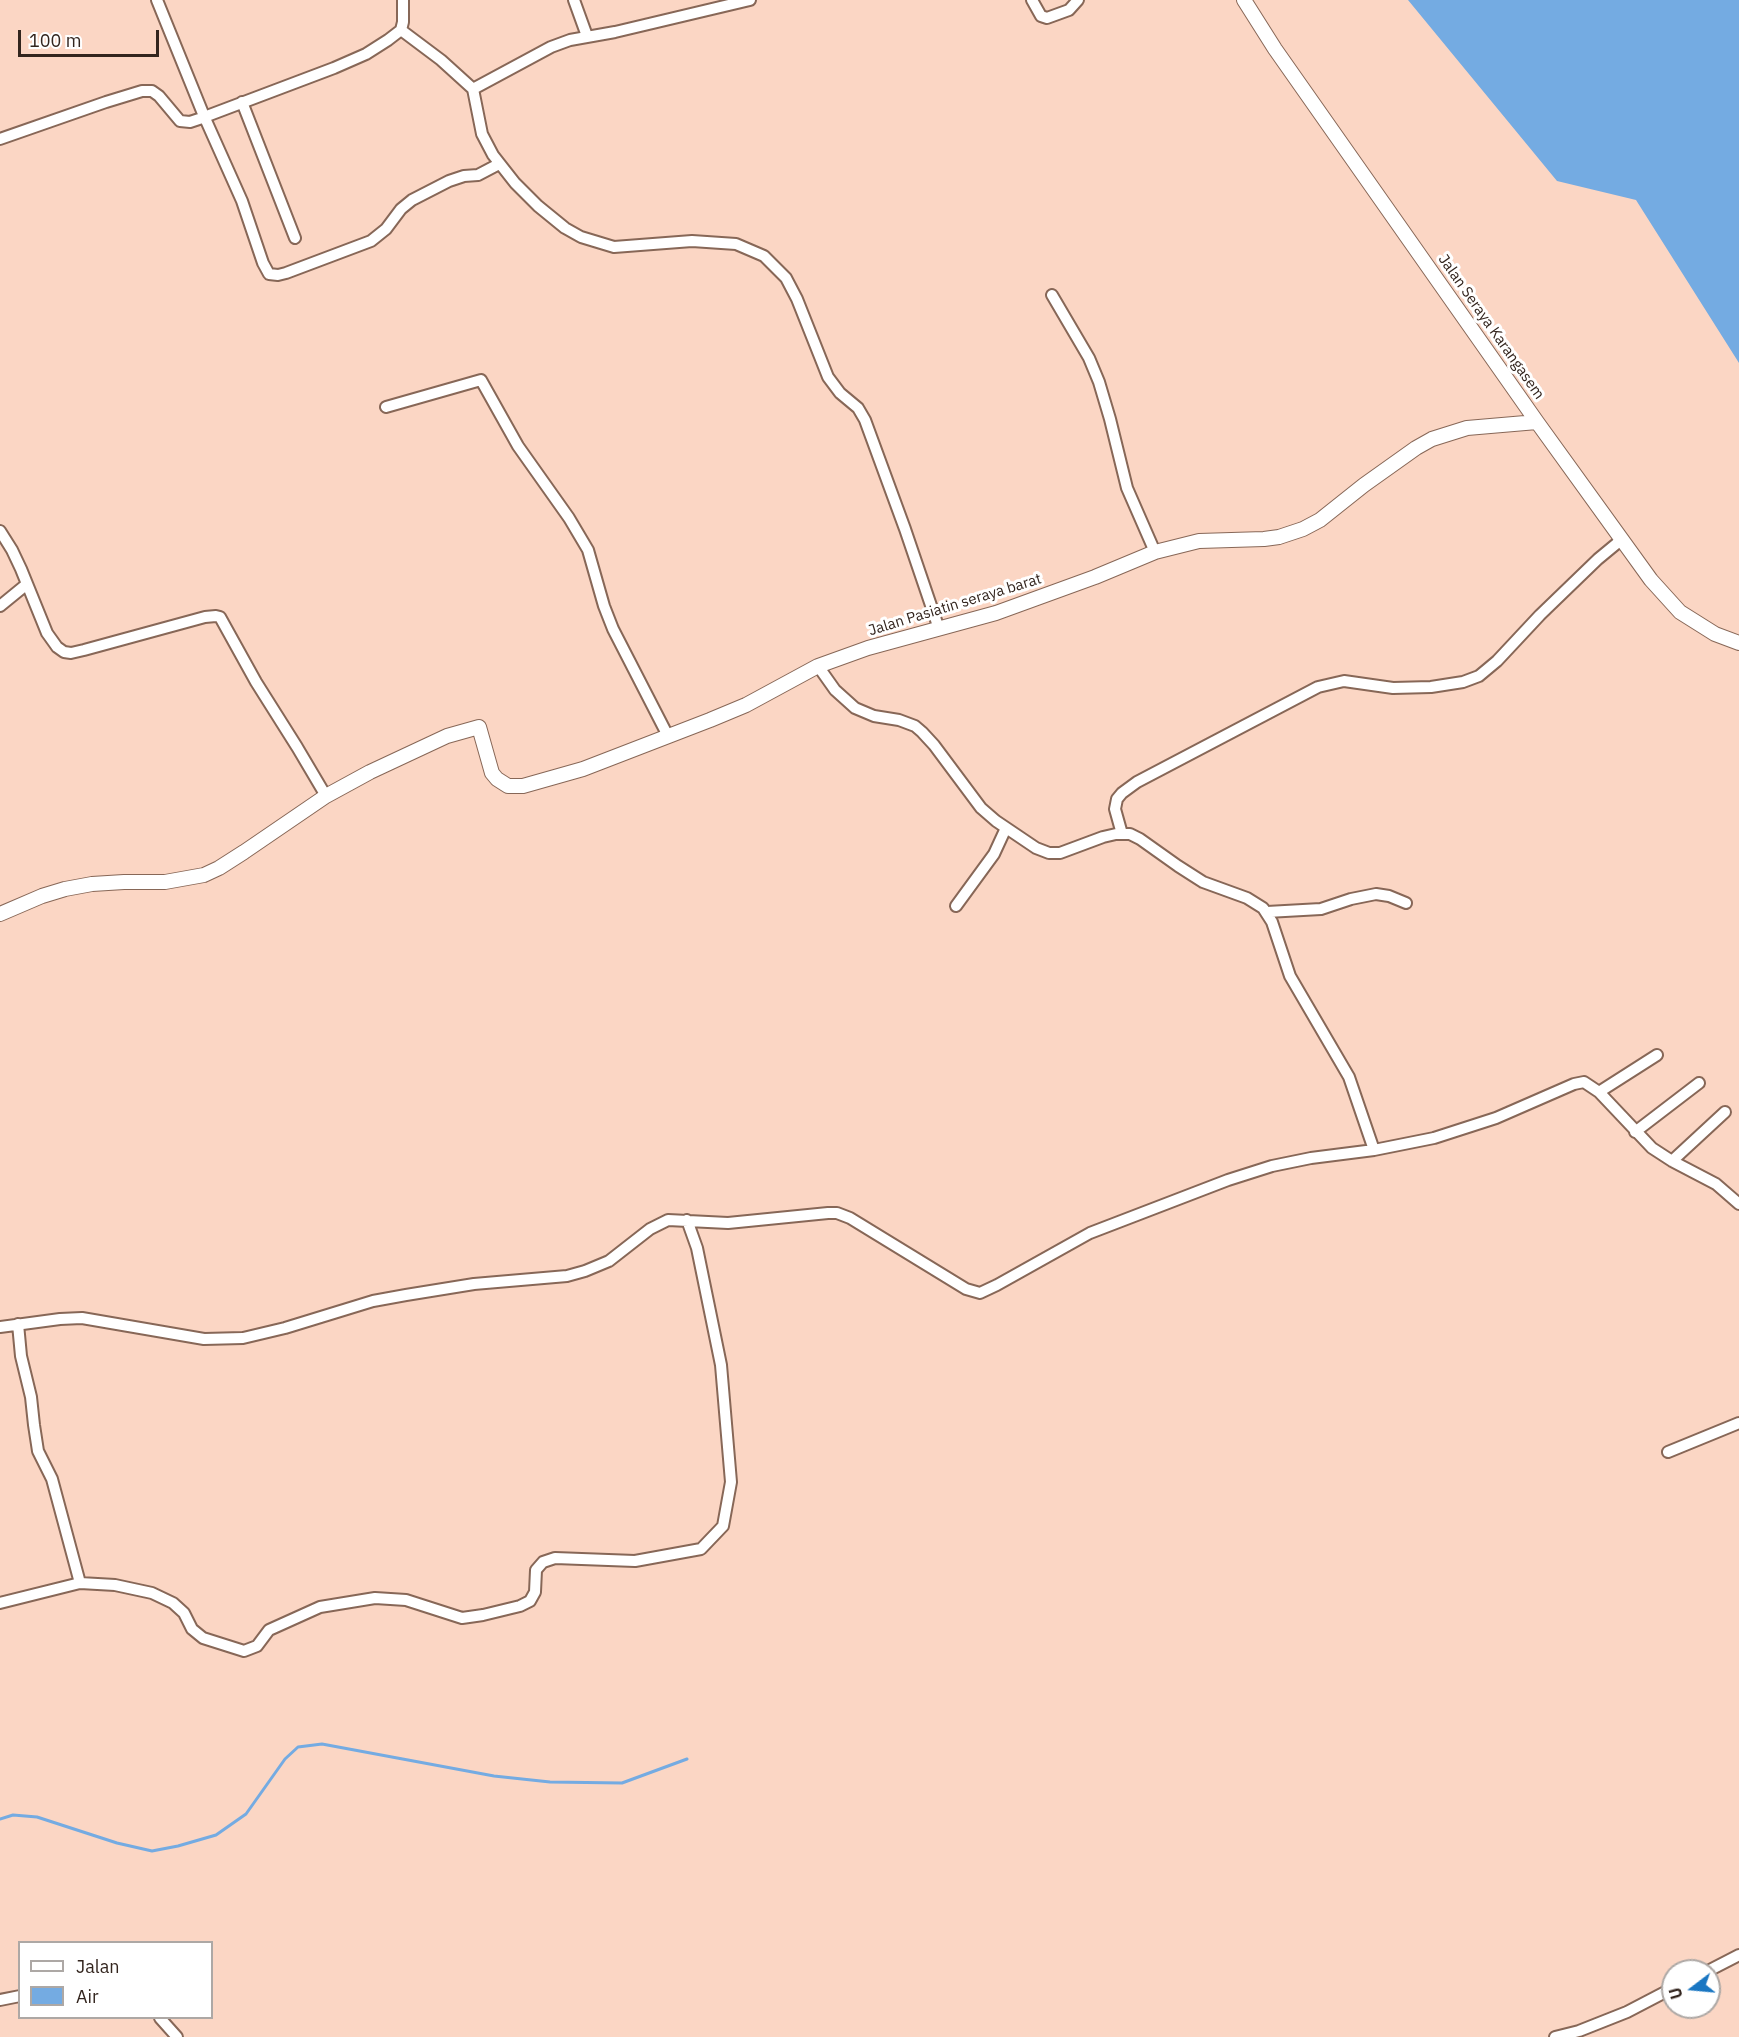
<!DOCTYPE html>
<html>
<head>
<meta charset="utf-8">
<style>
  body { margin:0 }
  #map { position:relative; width:1739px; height:2037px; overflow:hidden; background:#fbd6c4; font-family:"IBM Plex Sans",sans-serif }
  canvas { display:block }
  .legend { position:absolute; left:18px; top:1941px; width:195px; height:78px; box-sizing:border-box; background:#fff; border:2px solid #ada8a5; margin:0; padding:8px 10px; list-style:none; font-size:18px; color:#33251e }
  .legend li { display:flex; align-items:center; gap:12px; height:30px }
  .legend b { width:30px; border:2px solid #ada8a5 }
  .north { position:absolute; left:1661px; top:1959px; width:60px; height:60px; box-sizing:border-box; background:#fff; border:2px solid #ada8a5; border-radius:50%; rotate:254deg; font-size:16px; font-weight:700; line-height:24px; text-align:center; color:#33251e }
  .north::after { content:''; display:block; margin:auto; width:21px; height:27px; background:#1976c2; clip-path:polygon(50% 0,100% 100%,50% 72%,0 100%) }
  .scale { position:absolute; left:18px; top:30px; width:141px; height:27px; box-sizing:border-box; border:3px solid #33251e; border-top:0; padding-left:8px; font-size:18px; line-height:21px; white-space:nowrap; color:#33251e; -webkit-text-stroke:4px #fff; paint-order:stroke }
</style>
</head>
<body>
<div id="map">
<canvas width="1739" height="2037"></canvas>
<ul class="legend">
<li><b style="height:8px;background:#fff"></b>Jalan</li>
<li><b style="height:16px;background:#74abe2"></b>Air</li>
</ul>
<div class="north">U</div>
<div class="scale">100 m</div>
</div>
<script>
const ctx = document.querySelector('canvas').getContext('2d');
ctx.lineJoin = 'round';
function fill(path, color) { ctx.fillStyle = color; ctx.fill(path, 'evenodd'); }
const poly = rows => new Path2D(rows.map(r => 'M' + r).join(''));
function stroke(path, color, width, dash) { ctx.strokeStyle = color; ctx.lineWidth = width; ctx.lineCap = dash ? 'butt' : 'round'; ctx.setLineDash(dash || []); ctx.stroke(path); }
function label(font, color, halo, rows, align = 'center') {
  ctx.font = font + ' "IBM Plex Sans",sans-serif'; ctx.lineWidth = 6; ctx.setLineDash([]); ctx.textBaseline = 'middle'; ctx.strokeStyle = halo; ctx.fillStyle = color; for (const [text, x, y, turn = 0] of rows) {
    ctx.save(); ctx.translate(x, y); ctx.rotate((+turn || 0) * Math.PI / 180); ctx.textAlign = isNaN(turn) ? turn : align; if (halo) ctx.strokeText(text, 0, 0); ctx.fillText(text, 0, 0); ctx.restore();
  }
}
fill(poly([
  [1408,0,1739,0,1739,363,1636,200,1557,181]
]), '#74abe2');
stroke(poly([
  [0,1819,13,1815,37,1817,117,1843,152,1851,178,1846,216,1835,246,1814,285,1759,298,1747,322,1744,494,1776,550,1782,622,1783,687,1759]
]), '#74abe2', 3);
const minor = poly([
  [157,0,204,116,242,201,263,263,269,274,278,275,286,273,371,241,386,229,401,209,412,200,449,181,464,176,478,175,499,164],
  [574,0,587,36],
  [1032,0,1041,16,1047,18,1069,10,1078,0],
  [401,30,441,60,473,89,482,134,493,155,515,183,538,206,565,228,581,237,614,247,692,241,736,244,764,256,786,278,797,299,828,377,840,393,858,408,865,420,905,529,939,629],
  [473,89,551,47,570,40,615,32,750,0],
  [242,102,295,238],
  [0,139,106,102,142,91,152,91,159,96,180,121,190,122,199,119,334,68,366,54,388,40,401,30,403,22,403,0],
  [1052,295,1089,358,1099,382,1110,419,1127,488,1155,552],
  [386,407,481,380,518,446,569,518,588,550,604,606,613,629,668,736],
  [0,531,12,550,21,569,47,633,57,647,64,652,71,653,84,650,205,617,216,616,220,617,256,682,297,747,326,796],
  [0,606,27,584],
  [818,666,835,690,855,708,874,716,899,720,915,726,922,732,934,745,981,808,996,821,1036,848,1049,853,1060,853,1103,837,1116,834,1130,834,1140,839,1178,866,1203,882,1247,898,1263,908,1272,922,1290,976,1349,1077,1374,1150],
  [1122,834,1115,809,1117,799,1122,793,1137,782,1318,687,1344,681,1393,688,1431,687,1463,682,1479,676,1497,661,1540,615,1598,559,1621,540],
  [956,906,994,854,1006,828],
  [1267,912,1321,909,1351,899,1376,894,1389,896,1406,903],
  [1599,1092,1657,1055],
  [1635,1132,1699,1083],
  [1672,1161,1725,1112],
  [18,1324,21,1356,31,1397,34,1425,38,1451,52,1479,80,1583],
  [0,1327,60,1319,82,1318,204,1339,243,1338,285,1328,373,1301,406,1295,474,1284,567,1276,585,1271,609,1261,650,1229,668,1220,728,1223,828,1213,837,1213,850,1218,966,1289,980,1293,997,1285,1090,1233,1228,1180,1272,1166,1311,1158,1374,1150,1434,1138,1496,1118,1574,1084,1584,1082,1599,1092,1652,1148,1672,1161,1716,1184,1739,1204],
  [1668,1452,1739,1423],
  [0,1603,80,1583,115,1585,152,1593,173,1603,184,1613,192,1629,203,1638,244,1651,257,1646,269,1630,320,1607,375,1598,406,1600,462,1618,483,1615,520,1606,530,1601,535,1592,536,1570,543,1562,555,1558,635,1561,701,1549,723,1526,731,1482,721,1365,697,1248,687,1220],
  [1708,1971,1739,1955],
  [0,2000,20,1996],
  [160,2018,177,2037],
  [1555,2037,1579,2031,1627,2012,1673,1988]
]);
const tertiary = poly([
  [1244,0,1275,49,1537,422,1651,580,1680,612,1715,634,1739,643],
  [0,914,42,896,65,889,92,884,124,882,165,882,204,875,219,868,244,852,326,796,370,772,447,736,479,727,492,773,497,779,508,786,523,786,583,769,710,720,746,705,818,666,868,648,996,613,1095,577,1155,552,1199,541,1264,539,1279,537,1303,529,1320,520,1364,485,1416,448,1432,439,1467,428,1537,422]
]);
stroke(minor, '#876757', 14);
stroke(tertiary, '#876757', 16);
stroke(minor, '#fff', 10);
stroke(tertiary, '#fff', 14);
label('15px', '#33251e', '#fff', [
  ["Jalan Seraya Karangasem",1491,327,55],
  ["Jalan Pasiatin seraya barat",955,605,-17]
]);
</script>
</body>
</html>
